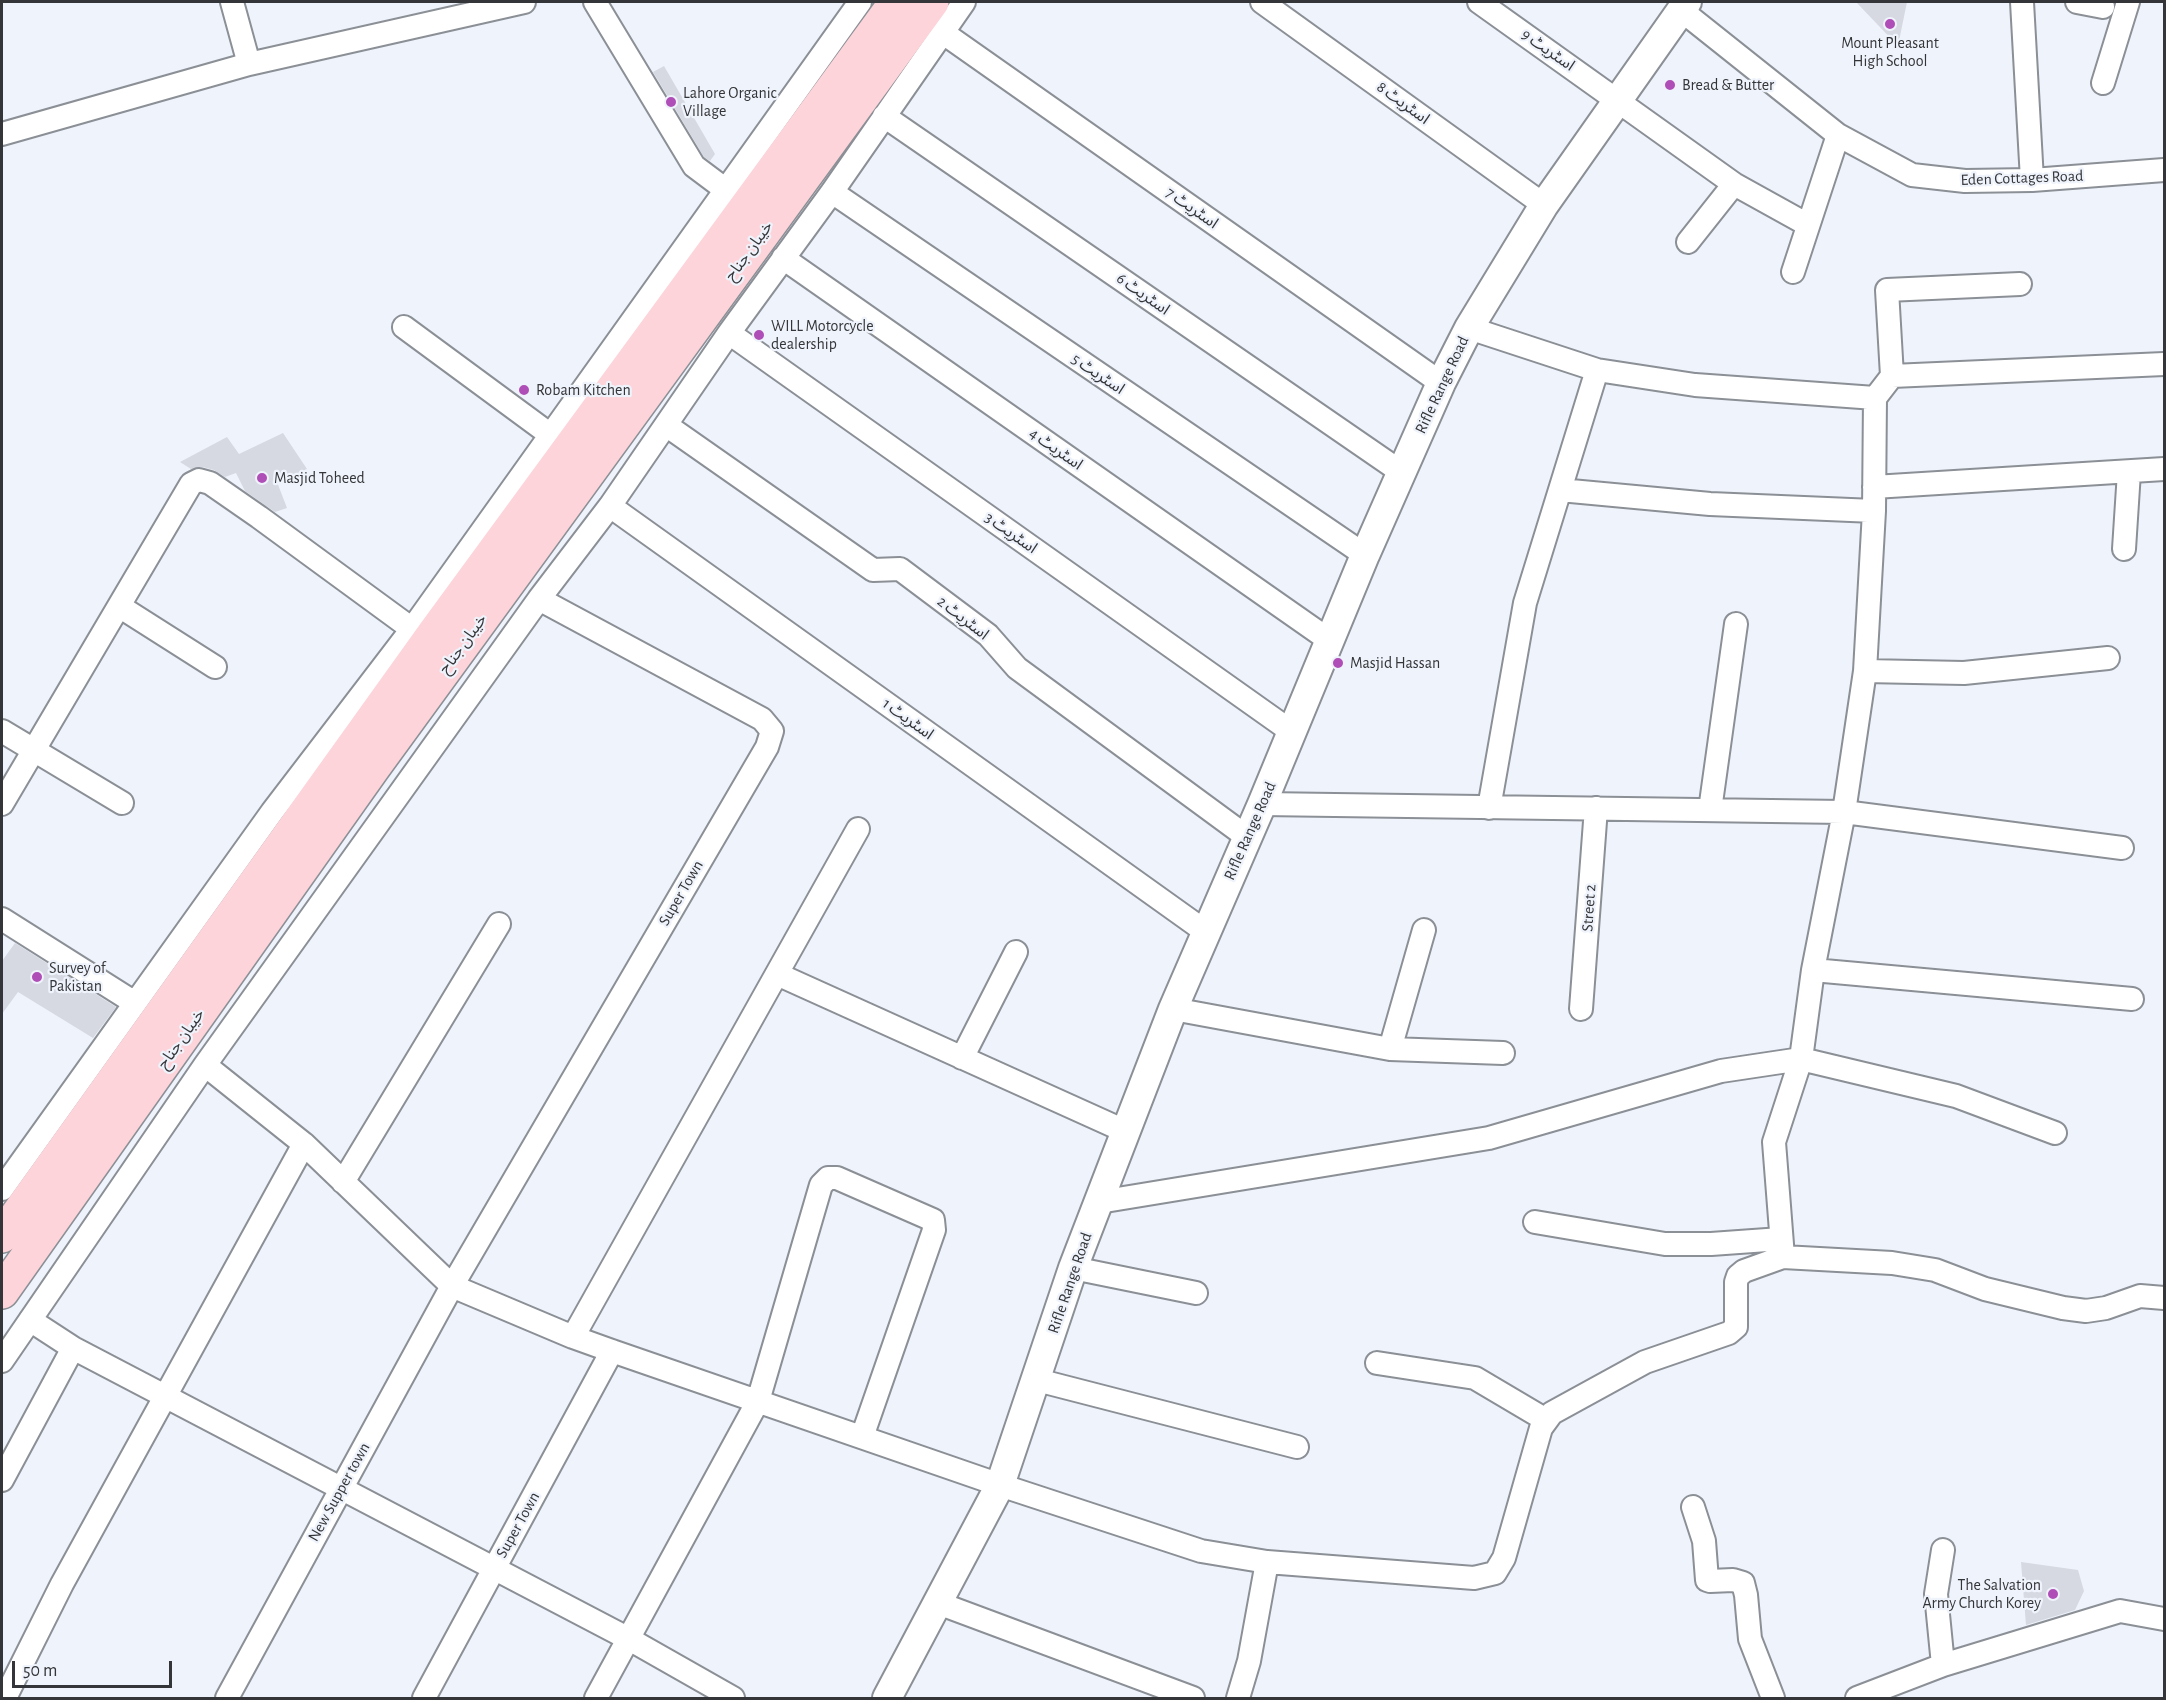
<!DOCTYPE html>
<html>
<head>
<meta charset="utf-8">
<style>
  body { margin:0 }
  #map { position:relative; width:2166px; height:1700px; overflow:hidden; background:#eff3fb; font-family:"Alegreya Sans",sans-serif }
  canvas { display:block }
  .frame { position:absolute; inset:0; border:3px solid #343538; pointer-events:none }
  .scale { position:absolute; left:12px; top:1661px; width:160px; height:27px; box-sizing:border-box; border:3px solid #343538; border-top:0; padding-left:8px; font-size:18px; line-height:21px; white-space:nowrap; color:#343538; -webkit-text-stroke:4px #eff3fb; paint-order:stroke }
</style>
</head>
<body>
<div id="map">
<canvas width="2166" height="1700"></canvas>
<div class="frame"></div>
<div class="scale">50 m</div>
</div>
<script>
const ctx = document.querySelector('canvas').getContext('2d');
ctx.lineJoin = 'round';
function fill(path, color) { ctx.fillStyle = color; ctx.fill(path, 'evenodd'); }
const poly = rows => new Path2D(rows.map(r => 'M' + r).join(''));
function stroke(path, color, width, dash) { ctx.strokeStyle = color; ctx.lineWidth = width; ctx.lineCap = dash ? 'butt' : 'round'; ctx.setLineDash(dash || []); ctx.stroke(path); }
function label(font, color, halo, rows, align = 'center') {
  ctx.font = font + ' "Alegreya Sans","Noto Sans Arabic",sans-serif'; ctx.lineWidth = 4.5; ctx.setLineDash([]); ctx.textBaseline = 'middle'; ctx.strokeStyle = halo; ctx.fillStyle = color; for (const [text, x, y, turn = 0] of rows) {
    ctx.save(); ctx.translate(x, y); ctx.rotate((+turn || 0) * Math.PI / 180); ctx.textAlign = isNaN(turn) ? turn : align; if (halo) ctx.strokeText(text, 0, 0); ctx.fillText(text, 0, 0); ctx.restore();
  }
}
fill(poly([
  [1856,2,1907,2,1898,46],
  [664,66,715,154,710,161,704,157,653,72],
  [283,433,307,469,277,482,287,508,275,512,245,491,236,473,225,477,214,470,203,467,191,469,180,462,227,437,239,454],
  [15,943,116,1007,93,1038,18,992,2,1014,2,961],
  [2021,1562,2078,1570,2084,1591,2075,1610,2026,1625]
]), '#d6d9e1');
const minor = poly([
  [232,2,249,64],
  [595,2,694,166,726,190],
  [1262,2,1544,205],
  [1479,2,1734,184,1808,225],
  [2022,2,2032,180],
  [2077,2,2103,7],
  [1681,10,1838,135,1912,175,1965,181,2032,180,2164,170],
  [942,32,1441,383],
  [2103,83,2128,2],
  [884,116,1401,472],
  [2,134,249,64,524,2],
  [832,192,1365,555],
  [1688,242,1734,184],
  [783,258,1329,640],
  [1793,272,1838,135],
  [404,327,552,436],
  [1469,328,1597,370,1695,385,1875,398],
  [729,333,1292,732],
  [1892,376,1887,290,2020,284],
  [666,425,873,570,900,569,988,635,1017,668,1247,837],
  [1874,487,2164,469],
  [1560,490,1710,504,1874,511],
  [610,506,1206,932],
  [2124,549,2129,472],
  [119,606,215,667],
  [1865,671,1964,673,2108,658],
  [2,731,122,803],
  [2,804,191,484,199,480,210,483,259,517,412,629],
  [1262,804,1844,812,2122,848],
  [1489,808,1525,603,1597,370],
  [1710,810,1736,624],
  [2,919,135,1003],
  [1813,970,2132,999],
  [777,974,1127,1132],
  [1173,1009,1390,1049,1503,1053],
  [1581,1009,1596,808],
  [1390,1049,1424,930],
  [962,1058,1016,952],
  [205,1065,304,1144,452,1286,573,1337,612,1351,1000,1485,1201,1551,1267,1562,1474,1578,1495,1573,1504,1558,1541,1428,1552,1413,1645,1362,1729,1333,1736,1327,1736,1282,1738,1276,1744,1271,1783,1257,1892,1263,1935,1270,1985,1289,2063,1308,2086,1311,2106,1308,2140,1296,2164,1298],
  [343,1182,499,924],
  [2,1189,272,812,412,629,860,2],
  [1099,1202,1489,1138,1721,1071,1801,1059,1956,1096,2055,1133],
  [1535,1222,1665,1244,1711,1244,1781,1239],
  [1783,1257,1774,1142,1801,1059,1813,970,1844,812,1865,671,1874,511,1875,398,1892,376,2164,364],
  [1073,1268,1196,1293],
  [30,1320,73,1348,629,1639,733,1698],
  [573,1337,858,829],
  [2,1361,205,1065,539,599,610,506,729,333,832,192,964,2],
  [1377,1363,1475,1378,1546,1420],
  [1037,1380,1297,1447],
  [2,1480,73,1348],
  [1693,1507,1704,1541,1707,1580,1710,1581,1733,1580,1743,1583,1746,1595,1750,1639,1773,1698],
  [1943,1550,1936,1594,1943,1665],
  [938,1603,1193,1698],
  [5,1698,62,1584,304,1144],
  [227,1698,452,1286,767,747,772,731,762,719,539,599],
  [424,1698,612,1351],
  [596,1698,758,1401,821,1185,828,1178,837,1178,933,1220,934,1230,862,1437],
  [1238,1698,1249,1661,1267,1562],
  [1857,1698,1943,1665,2120,1611,2164,1619]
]);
const tertiary = poly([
  [887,1698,1000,1485,1073,1268,1173,1009,1262,804,1365,555,1441,383,1469,328,1544,205,1687,2]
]);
const secondary = poly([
  [2,1236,434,633,896,2],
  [2,1292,374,767,932,2]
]);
stroke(minor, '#8b8f96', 26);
stroke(tertiary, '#8b8f96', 32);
stroke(secondary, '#8b8f96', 36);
stroke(minor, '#fff', 22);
stroke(tertiary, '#fff', 28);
stroke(secondary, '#fdd4d9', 33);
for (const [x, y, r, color] of [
  [1890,24,6,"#af4eb6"],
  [1670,85,6,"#af4eb6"],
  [671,102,6,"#af4eb6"],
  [759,335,6,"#af4eb6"],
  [524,390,6,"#af4eb6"],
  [262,478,6,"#af4eb6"],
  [1338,663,6,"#af4eb6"],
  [37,977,6,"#af4eb6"],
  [2053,1594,6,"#af4eb6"]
]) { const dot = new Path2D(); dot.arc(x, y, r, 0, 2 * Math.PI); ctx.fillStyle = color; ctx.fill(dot); stroke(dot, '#eff3fb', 2); }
label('16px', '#343538', '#eff3fb', [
  ["Mount Pleasant",1890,43,"center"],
  ["High School",1890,61,"center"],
  ["Bread & Butter",1682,85],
  ["Lahore Organic",683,93],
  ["Village",683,111],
  ["WILL Motorcycle",771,326],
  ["dealership",771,344],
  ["Robam Kitchen",536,390],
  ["Masjid Toheed",274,478],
  ["Masjid Hassan",1350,663],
  ["Survey of",49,968],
  ["Pakistan",49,986],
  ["The Salvation",2041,1585,"right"],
  ["Army Church Korey",2041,1603,"right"]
], 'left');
label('16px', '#343538', '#eff3fb', [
  ["اسٹریٹ 9",1548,50,35],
  ["اسٹریٹ 8",1403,103,36],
  ["Eden Cottages Road",2022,178,-2],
  ["اسٹریٹ 7",1192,208,35],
  ["خیبان جناح",749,251,-54],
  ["اسٹریٹ 6",1143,294,35],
  ["اسٹریٹ 5",1098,374,34],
  ["Rifle Range Road",1442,385,-65],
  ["اسٹریٹ 4",1056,449,35],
  ["اسٹریٹ 3",1011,533,35],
  ["اسٹریٹ 2",963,618,38],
  ["خیبان جناح",463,644,-54],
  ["اسٹریٹ 1",908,719,36],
  ["Rifle Range Road",1250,831,-66],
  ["Super Town",681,893,-60],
  ["Street 2",1589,908,-86],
  ["خیبان جناح",181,1039,-55],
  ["Rifle Range Road",1070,1283,-71],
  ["New Supper town",339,1492,-61],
  ["Super Town",518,1525,-61]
]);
</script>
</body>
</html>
